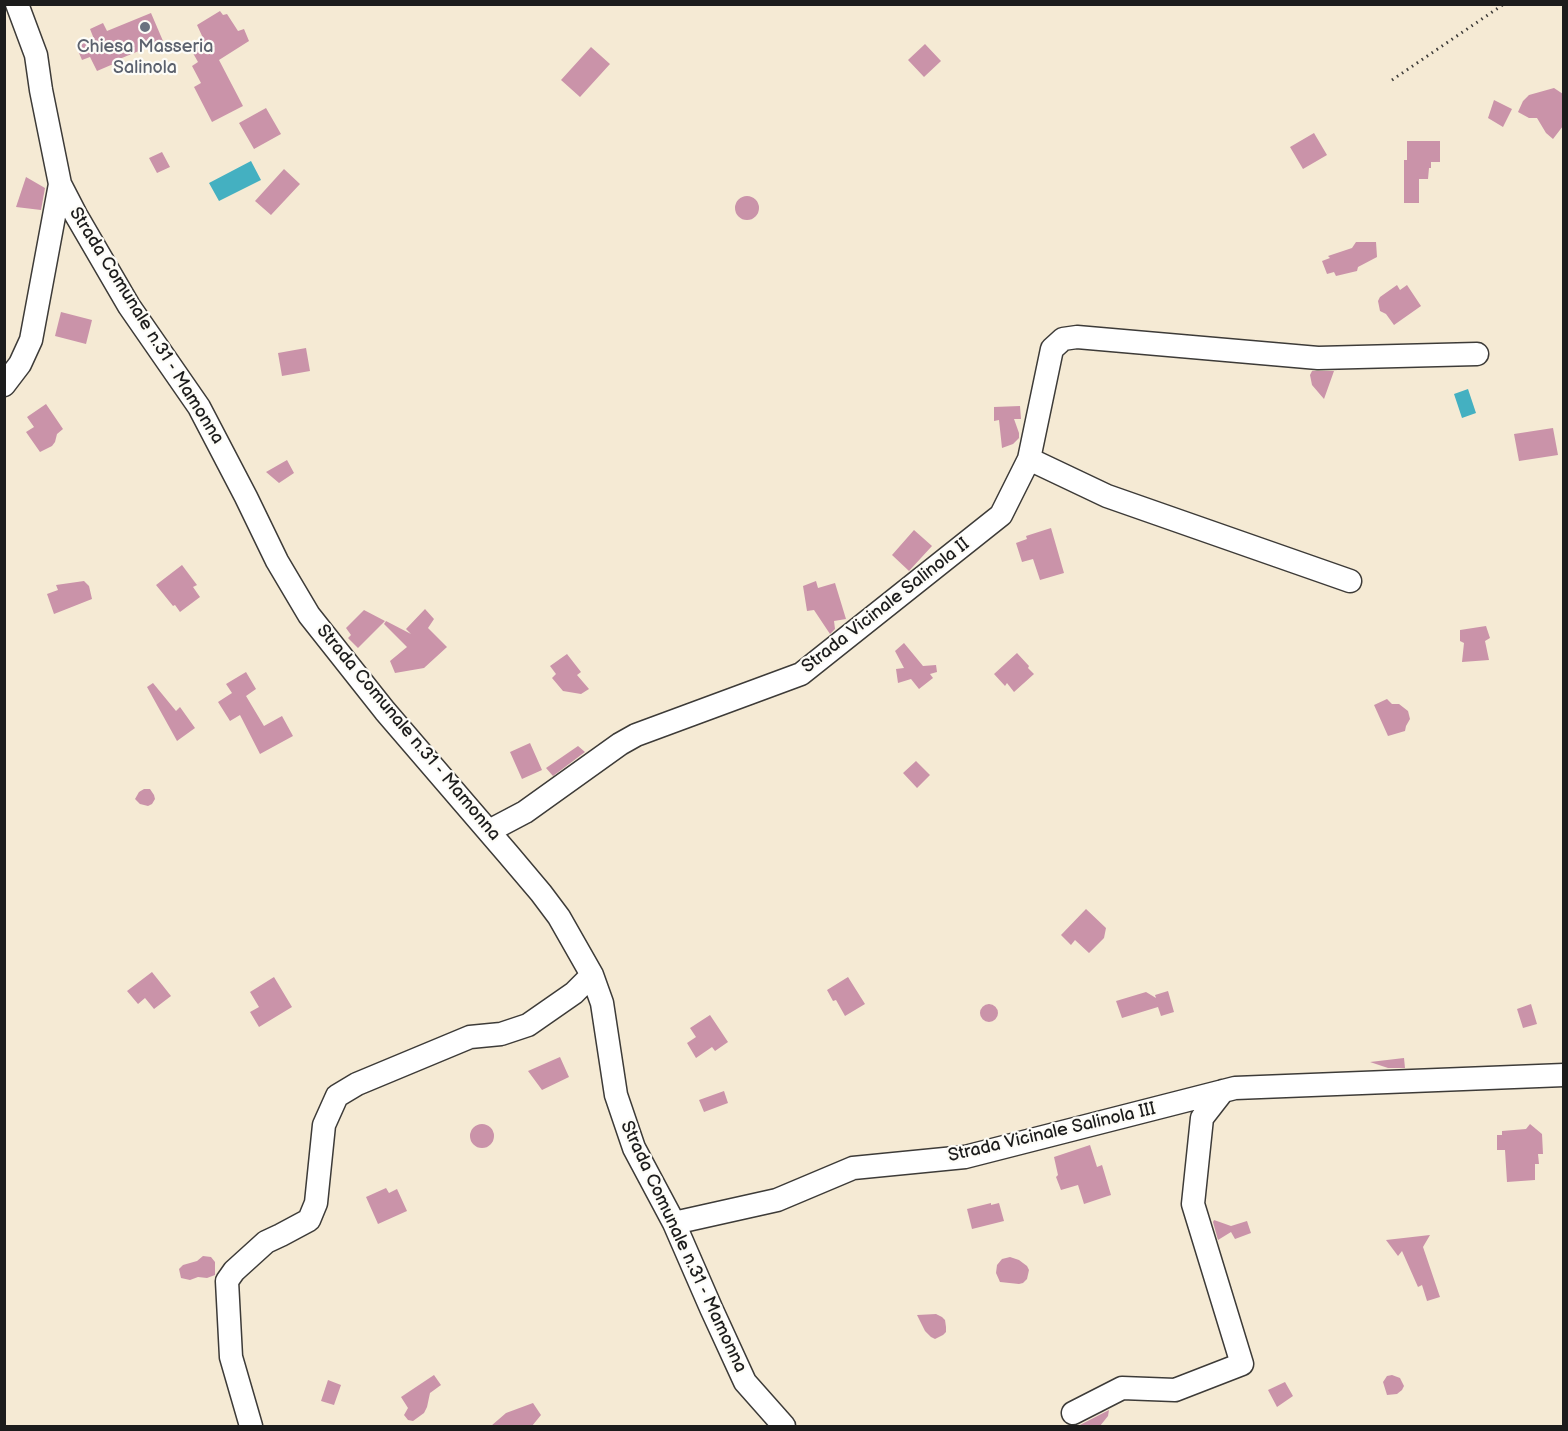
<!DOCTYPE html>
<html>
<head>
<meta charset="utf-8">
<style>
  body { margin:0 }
  #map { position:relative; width:1568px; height:1431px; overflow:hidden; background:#f5ead4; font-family:"Balsamiq Sans",sans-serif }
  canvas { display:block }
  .frame { position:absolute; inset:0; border:6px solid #1c1c1c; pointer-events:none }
</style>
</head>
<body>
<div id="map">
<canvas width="1568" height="1431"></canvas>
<div class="frame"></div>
</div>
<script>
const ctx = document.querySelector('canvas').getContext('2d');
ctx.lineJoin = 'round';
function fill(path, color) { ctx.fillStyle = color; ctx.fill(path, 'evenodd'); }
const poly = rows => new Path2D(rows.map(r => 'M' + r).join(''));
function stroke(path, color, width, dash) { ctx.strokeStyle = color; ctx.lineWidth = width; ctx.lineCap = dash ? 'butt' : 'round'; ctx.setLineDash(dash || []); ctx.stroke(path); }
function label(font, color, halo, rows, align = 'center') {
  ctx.font = font + ' "Balsamiq Sans",sans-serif'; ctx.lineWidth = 4.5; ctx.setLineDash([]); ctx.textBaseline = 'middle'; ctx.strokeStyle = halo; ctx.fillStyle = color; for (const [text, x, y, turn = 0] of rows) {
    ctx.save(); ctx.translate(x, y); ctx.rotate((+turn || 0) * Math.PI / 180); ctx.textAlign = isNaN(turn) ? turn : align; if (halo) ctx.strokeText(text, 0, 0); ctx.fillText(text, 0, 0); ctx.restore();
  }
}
fill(poly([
  [251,161,261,180,219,201,209,183],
  [1468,389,1476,413,1462,418,1454,394]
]), '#44b0c1');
fill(poly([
  [220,11,223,15,227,14,238,31,244,29,249,41,219,60,243,106,212,122,194,87,201,83,192,66,198,62,189,46,203,38,197,25],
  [151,13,163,41,117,60,118,62,97,71,90,57,82,60,76,46,94,39,90,29,103,23,107,31],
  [925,44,941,61,924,77,908,60],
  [591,47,610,64,580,97,561,80],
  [1554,88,1563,94,1563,126,1553,139,1546,133,1537,118,1529,118,1518,112,1523,101,1529,95],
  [1494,100,1512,109,1503,127,1488,118],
  [266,108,281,134,254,149,239,123],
  [1314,133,1327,155,1303,169,1290,147],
  [1407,141,1440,141,1440,162,1431,162,1431,168,1429,168,1428,179,1419,179,1419,203,1404,203,1404,160,1407,160],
  [162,152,170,167,157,173,149,158],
  [284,169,300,184,271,215,255,201],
  [26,177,45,188,41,210,16,207],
  '735 208a12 12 0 1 1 24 0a12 12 0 1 1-24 0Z',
  [1356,242,1376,242,1377,257,1358,267,1357,271,1336,276,1334,272,1327,274,1322,261,1330,258,1328,256,1352,248],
  [1397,285,1400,290,1407,285,1421,306,1394,325,1386,314,1380,311,1378,301,1380,297],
  [61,312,92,320,86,344,55,336],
  [306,348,310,371,282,376,278,353],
  [1312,371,1334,371,1324,399,1312,385,1310,375],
  [46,404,63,429,57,434,55,442,52,446,40,452,26,432,34,427,27,417],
  [1020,406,1021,419,1014,419,1019,433,1019,438,1013,444,1002,448,999,420,994,421,994,407],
  [1553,428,1558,455,1519,461,1514,434],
  [287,460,294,473,279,483,266,472],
  [1051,528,1064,573,1040,580,1033,559,1022,562,1016,543,1027,539,1026,536],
  [914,530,932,546,909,571,892,555],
  [182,565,197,585,193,587,200,597,180,612,175,605,173,606,156,585],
  [84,581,89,586,92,599,54,614,47,594,58,590,56,585],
  [816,581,818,588,835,583,846,619,834,621,835,629,830,634,814,610,807,611,803,586],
  [425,609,434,619,428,628,447,647,424,668,395,673,390,661,407,647,384,624,386,621,411,634,406,629],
  [364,610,385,621,358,648,348,638,351,635,346,628],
  [1486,626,1490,638,1485,641,1489,660,1462,662,1464,643,1460,641,1460,630],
  [904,643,923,666,936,665,937,672,930,674,933,678,919,689,911,679,898,683,896,669,904,668,895,651],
  [1017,653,1029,666,1028,668,1034,674,1014,692,1007,683,1005,686,994,674],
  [567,654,581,672,577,675,589,689,581,694,563,691,552,678,556,674,550,666],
  [246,672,256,689,246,696,264,726,282,716,293,736,260,754,240,715,230,721,218,702,232,693,226,684],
  [153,683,176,711,180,707,195,728,177,741,147,687],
  [1387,699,1392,704,1399,704,1408,711,1410,719,1406,726,1405,731,1388,736,1374,705],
  [530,743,542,770,522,779,510,752],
  [578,746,585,752,553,776,546,768],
  [916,761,930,775,917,788,903,773],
  [144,789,150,789,154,795,155,799,152,804,148,806,140,804,135,799,139,792],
  [1086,909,1106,928,1104,938,1089,953,1075,940,1071,945,1061,935],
  [152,972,171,996,154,1009,145,998,138,1004,127,991],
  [274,977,292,1007,259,1027,250,1012,259,1007,250,992],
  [848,977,865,1004,845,1016,836,1000,833,1001,827,990],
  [1168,991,1174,1012,1161,1016,1158,1007,1122,1018,1116,1001,1146,992,1156,998,1155,995],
  [1531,1004,1537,1024,1523,1028,1517,1009],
  '980 1013a9 9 0 1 1 18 0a9 9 0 1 1-18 0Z',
  [710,1015,728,1042,715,1051,712,1047,696,1058,687,1043,696,1037,690,1028],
  [560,1057,569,1077,542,1090,528,1071],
  [1404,1058,1405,1068,1388,1068,1370,1062],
  [724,1091,728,1103,704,1112,699,1100],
  '470 1136a12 12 0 1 1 24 0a12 12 0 1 1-24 0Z',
  [1530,1124,1542,1134,1543,1154,1538,1154,1539,1164,1535,1164,1535,1180,1507,1182,1505,1150,1497,1150,1497,1135,1502,1135,1502,1131,1526,1129],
  [1090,1145,1097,1167,1102,1165,1111,1195,1084,1204,1078,1185,1061,1190,1056,1177,1058,1175,1054,1157],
  [386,1188,389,1193,397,1189,407,1211,378,1224,366,1197],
  [991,1203,991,1205,999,1203,1004,1221,972,1229,967,1209],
  [1214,1220,1231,1226,1247,1221,1251,1233,1235,1239,1231,1232,1218,1240,1213,1222],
  [1430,1235,1423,1247,1440,1297,1427,1301,1422,1285,1418,1287,1402,1251,1398,1256,1386,1240],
  [203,1256,211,1257,215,1262,215,1275,207,1278,198,1277,190,1280,181,1278,179,1269,183,1265,197,1261],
  [1010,1257,1019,1260,1027,1266,1029,1270,1027,1279,1023,1283,1019,1284,1000,1282,996,1273,997,1265,1002,1259],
  [936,1314,942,1317,945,1320,946,1327,946,1332,943,1335,935,1339,931,1337,925,1331,917,1315],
  [434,1375,441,1385,430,1393,427,1407,424,1413,413,1421,408,1420,404,1415,408,1408,401,1397],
  [1392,1375,1400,1378,1404,1386,1402,1390,1397,1394,1387,1395,1383,1382,1387,1376],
  [328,1380,341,1385,334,1405,321,1401],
  [1285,1382,1293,1396,1277,1407,1268,1390],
  [533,1403,541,1415,532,1426,491,1426,506,1413],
  [1109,1410,1108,1416,1100,1426,1078,1426]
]), '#ca93a9');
const minor = poly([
  [17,4,36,55,41,90,60,184,76,215,129,306,199,407,246,497,277,561,309,615,385,711,508,854,541,893,559,917,592,975,602,1003,616,1095,634,1148,674,1223,711,1308,745,1382,784,1426],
  [4,385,20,364,31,340,60,184],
  [1029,459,1107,496,1350,581],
  [489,831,525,812,620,744,636,735,801,674,1001,515,1029,459,1052,349,1063,339,1077,337,1318,358,1477,354],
  [674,1223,777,1200,853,1168,965,1157,1235,1088,1564,1075],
  [1073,1413,1122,1388,1175,1390,1242,1364,1193,1204,1202,1118,1223,1091],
  [251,1426,231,1357,227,1281,234,1271,266,1242,281,1235,309,1220,316,1203,324,1125,337,1096,357,1084,470,1037,501,1034,528,1025,574,993,592,975]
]);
stroke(minor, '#3d3b38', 25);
stroke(poly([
  [1392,80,1504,4]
]), '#3d3b38', 3, [1.5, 4.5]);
stroke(minor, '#fff', 22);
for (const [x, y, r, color] of [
  [145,27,6,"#6b7280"]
]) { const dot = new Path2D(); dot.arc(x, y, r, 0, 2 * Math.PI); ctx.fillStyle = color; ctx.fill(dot); stroke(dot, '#fdfcf7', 2); }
label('18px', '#5b616d', '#fdfcf7', [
  ["Chiesa Masseria",145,47],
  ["Salinola",145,68]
]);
label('18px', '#1c1c1c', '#fdfcf7', [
  ["Strada Comunale n.31 - Mamonna",146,326,58],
  ["Strada Vicinale Salinola II",886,606,-38],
  ["Strada Comunale n.31 - Mamonna",408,733,50],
  ["Strada Vicinale Salinola III",1052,1133,-13],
  ["Strada Comunale n.31 - Mamonna",683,1247,65]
]);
</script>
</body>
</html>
